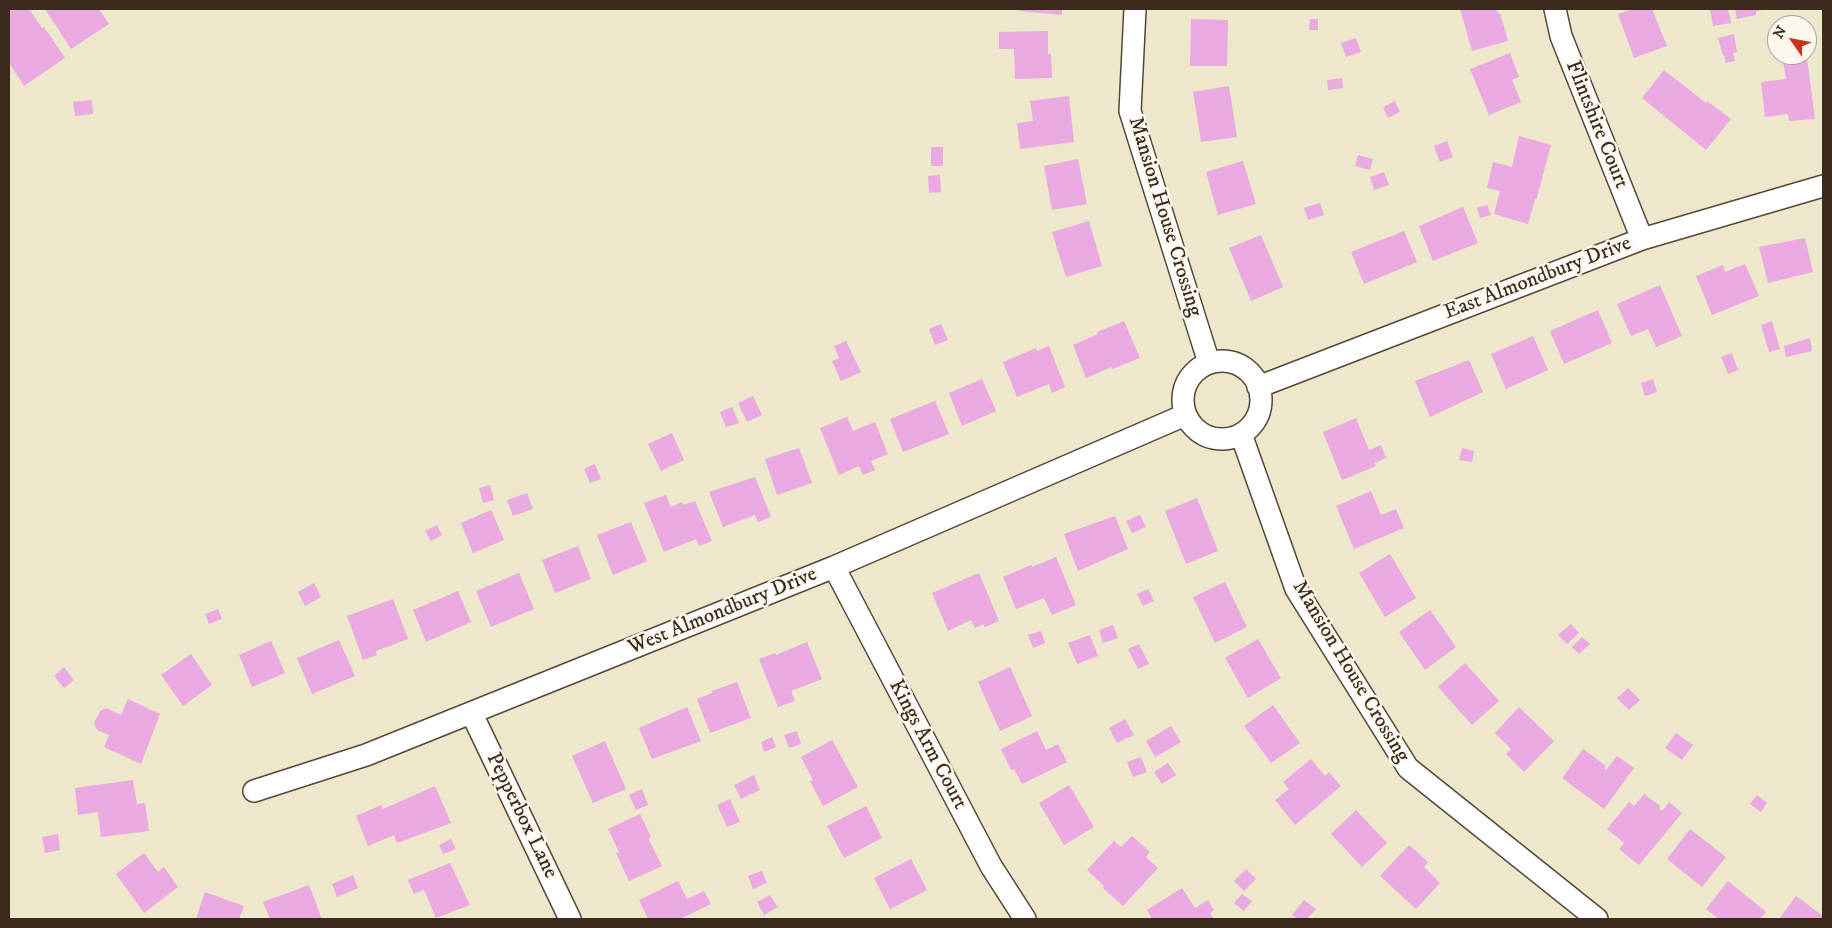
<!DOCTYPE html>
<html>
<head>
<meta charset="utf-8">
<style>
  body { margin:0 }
  #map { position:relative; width:1832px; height:928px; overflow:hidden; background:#ede7cb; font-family:"IM FELL DW Pica",serif }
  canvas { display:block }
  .frame { position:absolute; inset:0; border:10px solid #3b2a1e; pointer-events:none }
  .north { position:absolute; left:1767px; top:15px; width:50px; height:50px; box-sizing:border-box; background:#fbf7ec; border:1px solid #aea59a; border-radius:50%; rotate:303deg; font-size:14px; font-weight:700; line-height:20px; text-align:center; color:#3b2a1e }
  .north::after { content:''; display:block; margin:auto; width:18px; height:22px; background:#c8321e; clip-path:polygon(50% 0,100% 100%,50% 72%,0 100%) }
</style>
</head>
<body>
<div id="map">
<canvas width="1832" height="928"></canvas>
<div class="frame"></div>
<div class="north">N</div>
</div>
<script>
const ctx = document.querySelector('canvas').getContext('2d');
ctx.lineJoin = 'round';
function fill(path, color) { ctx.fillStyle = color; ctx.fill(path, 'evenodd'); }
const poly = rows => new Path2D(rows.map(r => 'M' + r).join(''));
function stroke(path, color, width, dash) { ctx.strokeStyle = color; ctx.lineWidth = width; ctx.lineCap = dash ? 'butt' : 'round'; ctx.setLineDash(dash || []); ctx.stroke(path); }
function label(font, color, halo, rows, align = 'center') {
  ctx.font = font + ' "IM FELL DW Pica",serif'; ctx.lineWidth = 5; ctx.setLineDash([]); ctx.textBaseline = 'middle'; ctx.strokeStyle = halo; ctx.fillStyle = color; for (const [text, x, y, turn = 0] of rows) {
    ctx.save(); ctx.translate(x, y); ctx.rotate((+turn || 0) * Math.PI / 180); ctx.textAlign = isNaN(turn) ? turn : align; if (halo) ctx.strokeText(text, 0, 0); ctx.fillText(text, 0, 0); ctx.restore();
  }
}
fill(poly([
  [9,9,29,9,42,28,44,27,65,58,24,86,9,63],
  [45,9,99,9,109,24,71,49],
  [1020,9,1062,9,1062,15,1019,11],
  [1460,9,1496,9,1498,14,1500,13,1508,41,1472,51],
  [1633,9,1652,9,1667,46,1634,58,1618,14],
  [1710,9,1728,9,1731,23,1713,26],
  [1735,9,1763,9,1763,10,1756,11,1756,15,1737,19],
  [1191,19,1228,20,1227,66,1190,66],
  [1310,19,1318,19,1318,30,1309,30],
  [1048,31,1048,54,1051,54,1052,78,1015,79,1014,49,999,49,999,32],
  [1734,34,1737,52,1733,53,1735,61,1726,63,1724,55,1723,56,1718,38],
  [1356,38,1361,52,1346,57,1341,43],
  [1510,53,1519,77,1512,80,1521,102,1489,115,1470,69],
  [1807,59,1815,119,1789,121,1788,114,1765,117,1761,82,1786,79,1783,61],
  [1664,70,1706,103,1707,101,1731,119,1706,150,1642,98],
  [1342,78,1343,88,1328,90,1327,80],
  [1229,86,1237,137,1201,142,1193,92],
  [1069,96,1074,142,1020,149,1017,123,1033,121,1030,101],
  [92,100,93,114,75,116,73,102],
  [1395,101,1400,112,1388,118,1383,107],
  [1519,136,1551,145,1537,197,1537,199,1535,199,1528,224,1494,214,1500,191,1487,188,1493,162,1512,167],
  [1447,141,1453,157,1440,162,1434,146],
  [931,147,943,147,943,166,931,166],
  [1358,155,1373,159,1370,170,1355,166],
  [1078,159,1087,204,1052,210,1044,166],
  [1243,161,1256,204,1218,215,1206,172],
  [1384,172,1389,185,1374,190,1370,177],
  [940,175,941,192,929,193,928,176],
  [1320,203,1324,215,1308,220,1304,208],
  [1487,205,1491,215,1480,218,1477,208],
  [1463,207,1478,243,1433,261,1419,226],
  [1089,221,1102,266,1066,277,1052,232],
  [1404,231,1417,262,1364,284,1351,252],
  [1261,235,1283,287,1251,301,1229,248],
  [1805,238,1813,272,1768,283,1759,247],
  [1745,264,1759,296,1712,315,1696,276,1723,265,1725,272],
  [1660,285,1682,336,1656,347,1648,329,1631,336,1617,304],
  [1598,310,1612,343,1564,364,1550,331],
  [1124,321,1140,358,1112,369,1112,367,1086,378,1073,345,1098,334,1097,332],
  [1772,321,1780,349,1769,352,1761,325],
  [941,324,948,340,935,345,929,329],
  [1533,336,1548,370,1506,389,1491,354],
  [1810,338,1812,351,1786,357,1784,346],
  [846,341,861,372,841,381,832,361,839,358,834,346],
  [1049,346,1065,387,1052,393,1049,384,1017,397,1003,362,1036,348,1037,351],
  [1732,353,1738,370,1728,374,1721,357],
  [1469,360,1483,392,1430,417,1415,381],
  [982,379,996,411,962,426,949,393],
  [1653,379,1657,392,1645,396,1641,383],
  [753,396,762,415,747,422,738,403],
  [935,401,949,434,903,452,890,419],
  [732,407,739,423,726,427,720,412],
  [847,417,853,431,875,422,888,454,871,461,875,470,863,475,859,466,839,475,820,428],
  [1356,418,1369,450,1381,445,1386,458,1374,463,1376,466,1342,480,1323,432],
  [672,433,684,460,661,471,648,444],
  [799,448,812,483,777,495,765,459],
  [1462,448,1474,451,1472,462,1459,460],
  [595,464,601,479,590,483,584,469],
  [755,477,771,517,758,522,755,515,723,527,709,492],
  [490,485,494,500,483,503,479,488],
  [1371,491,1381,515,1396,509,1404,528,1354,549,1336,506],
  [527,493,533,509,513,516,507,500],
  [666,495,671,507,682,502,683,505,695,501,712,541,699,546,696,539,664,552,644,503],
  [1197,498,1218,551,1186,564,1165,511],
  [491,510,504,540,473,553,461,523],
  [1140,515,1146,527,1132,533,1126,521],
  [1115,516,1128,549,1078,571,1064,534],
  [631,522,647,561,613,575,597,535],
  [437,525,442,535,431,541,425,531],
  [578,546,591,579,555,593,542,560],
  [1390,554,1416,598,1385,617,1359,573],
  [1056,557,1076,605,1052,615,1044,598,1016,609,1003,577,1031,565,1032,567],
  [519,573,534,609,491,627,476,591],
  [979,573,999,621,985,627,983,624,975,628,971,620,948,631,932,593],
  [1225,582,1247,627,1215,643,1193,597],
  [314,583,321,597,305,606,298,592],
  [1148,589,1154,601,1143,606,1137,594],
  [458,591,471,622,426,642,413,610],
  [393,599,408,639,376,651,377,655,363,660,347,616],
  [218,609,222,619,209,624,205,614],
  [1430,610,1456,647,1425,670,1399,632],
  [1571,624,1579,633,1567,644,1558,635],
  [1113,625,1118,638,1103,643,1099,630],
  [1041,631,1045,643,1033,648,1028,635],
  [1090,635,1098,656,1077,664,1068,643],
  [1582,637,1590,644,1579,654,1572,647],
  [1258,639,1281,678,1248,698,1225,658],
  [339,640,355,676,312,694,297,658],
  [271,641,285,673,252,687,239,655],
  [807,642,822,679,791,691,795,701,778,707,759,659,775,653,776,655],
  [1139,644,1149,664,1138,669,1128,649],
  [191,654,212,685,183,706,161,675],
  [1465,663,1499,701,1472,725,1438,687],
  [64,667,74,680,64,688,54,676],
  [1010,667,1032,716,1000,731,978,682],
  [737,682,751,718,710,733,697,699,712,693,712,691],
  [1628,688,1640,700,1629,710,1617,698],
  [128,699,160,714,141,764,104,747,109,735,97,730,94,723,100,711,106,708,121,715],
  [1273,705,1300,743,1271,763,1244,726],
  [687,707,701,741,652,759,639,728],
  [1519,707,1554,741,1524,772,1506,754,1511,749,1495,733],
  [1125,719,1134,735,1117,743,1109,728],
  [1171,726,1181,742,1155,757,1146,741],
  [797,731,801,744,789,748,784,735],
  [1037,731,1046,750,1058,744,1067,762,1022,784,1014,769,1011,770,1001,749],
  [1676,733,1693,745,1682,760,1665,748],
  [772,737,776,747,764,752,761,742],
  [832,740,858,787,823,806,810,781,813,780,801,757],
  [605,741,626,789,593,803,572,756],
  [1583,749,1606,766,1604,768,1606,770,1617,756,1634,768,1604,809,1562,778],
  [1141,757,1147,772,1133,777,1127,762],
  [1311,759,1325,776,1329,772,1341,786,1295,825,1275,800,1289,789,1283,782],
  [1168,763,1176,775,1162,784,1154,772],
  [754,775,760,790,741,799,734,785],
  [133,780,137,804,145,803,149,831,101,837,98,812,78,815,75,788],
  [1069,785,1094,827,1064,845,1039,803],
  [435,786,451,823,397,843,394,835,368,846,356,816,381,805,383,809],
  [642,789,648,805,636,810,629,795],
  [1644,794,1660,806,1659,808,1662,811,1669,802,1682,813,1639,865,1619,849,1624,843,1607,829,1629,802,1634,806],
  [1757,795,1767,803,1761,812,1750,804],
  [730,799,740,822,727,827,717,805],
  [866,806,882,838,844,858,827,826],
  [1356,810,1387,843,1362,867,1331,834],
  [640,814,651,837,649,838,649,840,662,866,629,881,616,853,619,852,608,829],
  [1690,829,1726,857,1702,887,1667,859],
  [58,834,60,850,45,853,42,837],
  [1132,836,1150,852,1146,857,1158,868,1123,906,1103,888,1104,886,1087,870,1114,841,1121,847],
  [451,839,456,849,443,854,439,845],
  [1409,845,1428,862,1424,867,1440,883,1416,909,1380,876],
  [144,853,158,872,164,867,178,887,144,913,116,874],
  [911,859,927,890,890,909,874,878],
  [450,863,470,905,436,918,424,890,414,894,408,880],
  [1246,869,1256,879,1244,891,1234,881],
  [762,871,767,883,753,889,748,876],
  [353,875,358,888,337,897,332,884],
  [678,881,687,899,704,891,711,904,680,919,648,919,639,900],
  [1728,881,1766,912,1760,919,1719,919,1706,909],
  [309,885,322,919,270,919,263,902],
  [1182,888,1195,908,1208,900,1214,910,1210,913,1214,919,1152,919,1147,910],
  [205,892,244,906,239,919,196,919],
  [1242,894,1252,901,1244,911,1234,903],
  [770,895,778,907,764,915,757,902],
  [1796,896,1823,916,1823,919,1779,919],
  [1304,900,1316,909,1307,919,1297,919,1292,915]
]), '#eaa9e1');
const street = poly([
  [1135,9,1130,111,1209,363],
  [1555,9,1561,36,1642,239],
  '1183 400a39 39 0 1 1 78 0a39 39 0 1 1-78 0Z',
  [1258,387,1642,239,1823,186],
  [1241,434,1296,589,1408,768,1597,919],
  [834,567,991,866,1025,919],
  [472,714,570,919],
  [254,791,366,755,834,567,1185,415]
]);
stroke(street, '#564638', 24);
stroke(street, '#fff', 21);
label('21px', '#3b2a1e', '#fbf7ec', [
  ["Flintshire Court",1596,125,68],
  ["Mansion House Crossing",1164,217,73],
  ["East Almondbury Drive",1538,279,-21],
  ["West Almondbury Drive",723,612,-22],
  ["Mansion House Crossing",1350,672,59],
  ["Kings Arm Court",927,745,62],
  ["Pepperbox Lane",521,816,64]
]);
</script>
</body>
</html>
